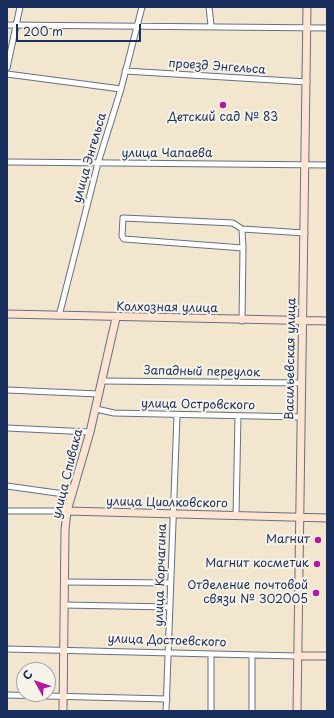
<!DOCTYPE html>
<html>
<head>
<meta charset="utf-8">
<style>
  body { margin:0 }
  #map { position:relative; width:334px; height:718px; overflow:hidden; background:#f2e7ce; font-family:"Playpen Sans",sans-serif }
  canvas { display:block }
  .frame { position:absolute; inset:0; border:8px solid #1b2f5e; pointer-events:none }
  .north { position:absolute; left:16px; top:662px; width:40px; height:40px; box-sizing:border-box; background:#f7f3e8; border:1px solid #9fa5b1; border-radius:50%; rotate:310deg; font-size:11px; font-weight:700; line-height:16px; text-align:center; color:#1b2f5e }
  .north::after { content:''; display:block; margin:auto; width:14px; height:18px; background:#b5179e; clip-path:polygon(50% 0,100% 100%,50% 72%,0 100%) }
  .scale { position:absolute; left:16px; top:24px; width:125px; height:18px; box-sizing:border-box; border:2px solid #1b2f5e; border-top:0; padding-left:5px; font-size:12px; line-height:14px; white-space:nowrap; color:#1b2f5e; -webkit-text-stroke:3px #f7f3e8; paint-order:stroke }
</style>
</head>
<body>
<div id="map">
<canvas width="334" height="718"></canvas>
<div class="frame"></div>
<div class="north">С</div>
<div class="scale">200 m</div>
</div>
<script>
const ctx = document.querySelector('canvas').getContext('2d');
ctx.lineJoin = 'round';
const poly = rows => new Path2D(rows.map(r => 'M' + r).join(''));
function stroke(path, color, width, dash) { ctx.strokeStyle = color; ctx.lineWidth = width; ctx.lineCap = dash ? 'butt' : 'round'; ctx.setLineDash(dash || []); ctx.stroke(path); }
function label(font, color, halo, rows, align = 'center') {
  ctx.font = font + ' "Playpen Sans",sans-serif'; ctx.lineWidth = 4; ctx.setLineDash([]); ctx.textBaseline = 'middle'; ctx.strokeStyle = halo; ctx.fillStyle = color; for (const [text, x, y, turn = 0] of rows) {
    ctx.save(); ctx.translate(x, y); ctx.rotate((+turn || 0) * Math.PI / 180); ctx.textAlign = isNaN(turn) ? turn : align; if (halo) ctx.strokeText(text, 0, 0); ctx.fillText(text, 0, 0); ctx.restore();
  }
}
const street = poly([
  [209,7,211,25],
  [7,25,327,28],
  [7,68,20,7],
  [125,71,307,82],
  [7,74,121,89],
  [7,162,327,165],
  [242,229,243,248],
  [59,316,98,163,121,89,142,7],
  [242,321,243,248,124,239,122,236,123,218,233,223,242,229,305,233],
  [102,381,301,383],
  [7,390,99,394],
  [96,409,114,413,301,417],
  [7,428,90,432],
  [7,486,71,495],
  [7,511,67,511],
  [236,516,238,416],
  [64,582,171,583],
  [64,605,170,607],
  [7,649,297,656],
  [7,695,167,699],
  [166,711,177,415],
  [211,711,211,654],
  [252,711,252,655]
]);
const secondary = poly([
  [7,314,327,321],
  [67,511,327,518],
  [297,656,327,656],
  [63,711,65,530,67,511,90,432,116,318],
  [297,711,307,7]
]);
stroke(street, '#666f85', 7);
stroke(secondary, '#666f85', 9);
stroke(street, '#fff', 5);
stroke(secondary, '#fde4d1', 7);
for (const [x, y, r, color] of [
  [223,105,4,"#b5179e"],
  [318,540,4,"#b5179e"],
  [317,564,4,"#b5179e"],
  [316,593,4,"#b5179e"]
]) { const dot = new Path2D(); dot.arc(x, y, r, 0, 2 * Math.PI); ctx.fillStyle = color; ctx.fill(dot); stroke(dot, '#f7f3e8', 1.5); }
label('12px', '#1b2f5e', '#f7f3e8', [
  ["проезд Энгельса",217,67,4],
  ["улица Чапаева",167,154],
  ["улица Энгельса",90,158,-74],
  ["Колхозная улица",167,308,1],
  ["Васильевская улица",291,359,-89],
  ["Западный переулок",202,372,1],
  ["улица Островского",198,405,1],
  ["улица Спивака",68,474,-76],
  ["улица Циолковского",167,503,1],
  ["улица Корчагина",161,575,-88],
  ["улица Достоевского",167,641,2]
]);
label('12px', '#1b2f5e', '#f7f3e8', [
  ["Детский сад № 83",223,118,"center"],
  ["Магнит",310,540],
  ["Магнит косметик",309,564],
  ["Отделение почтовой",308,586],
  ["связи № 302005",308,600]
], 'right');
</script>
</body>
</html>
